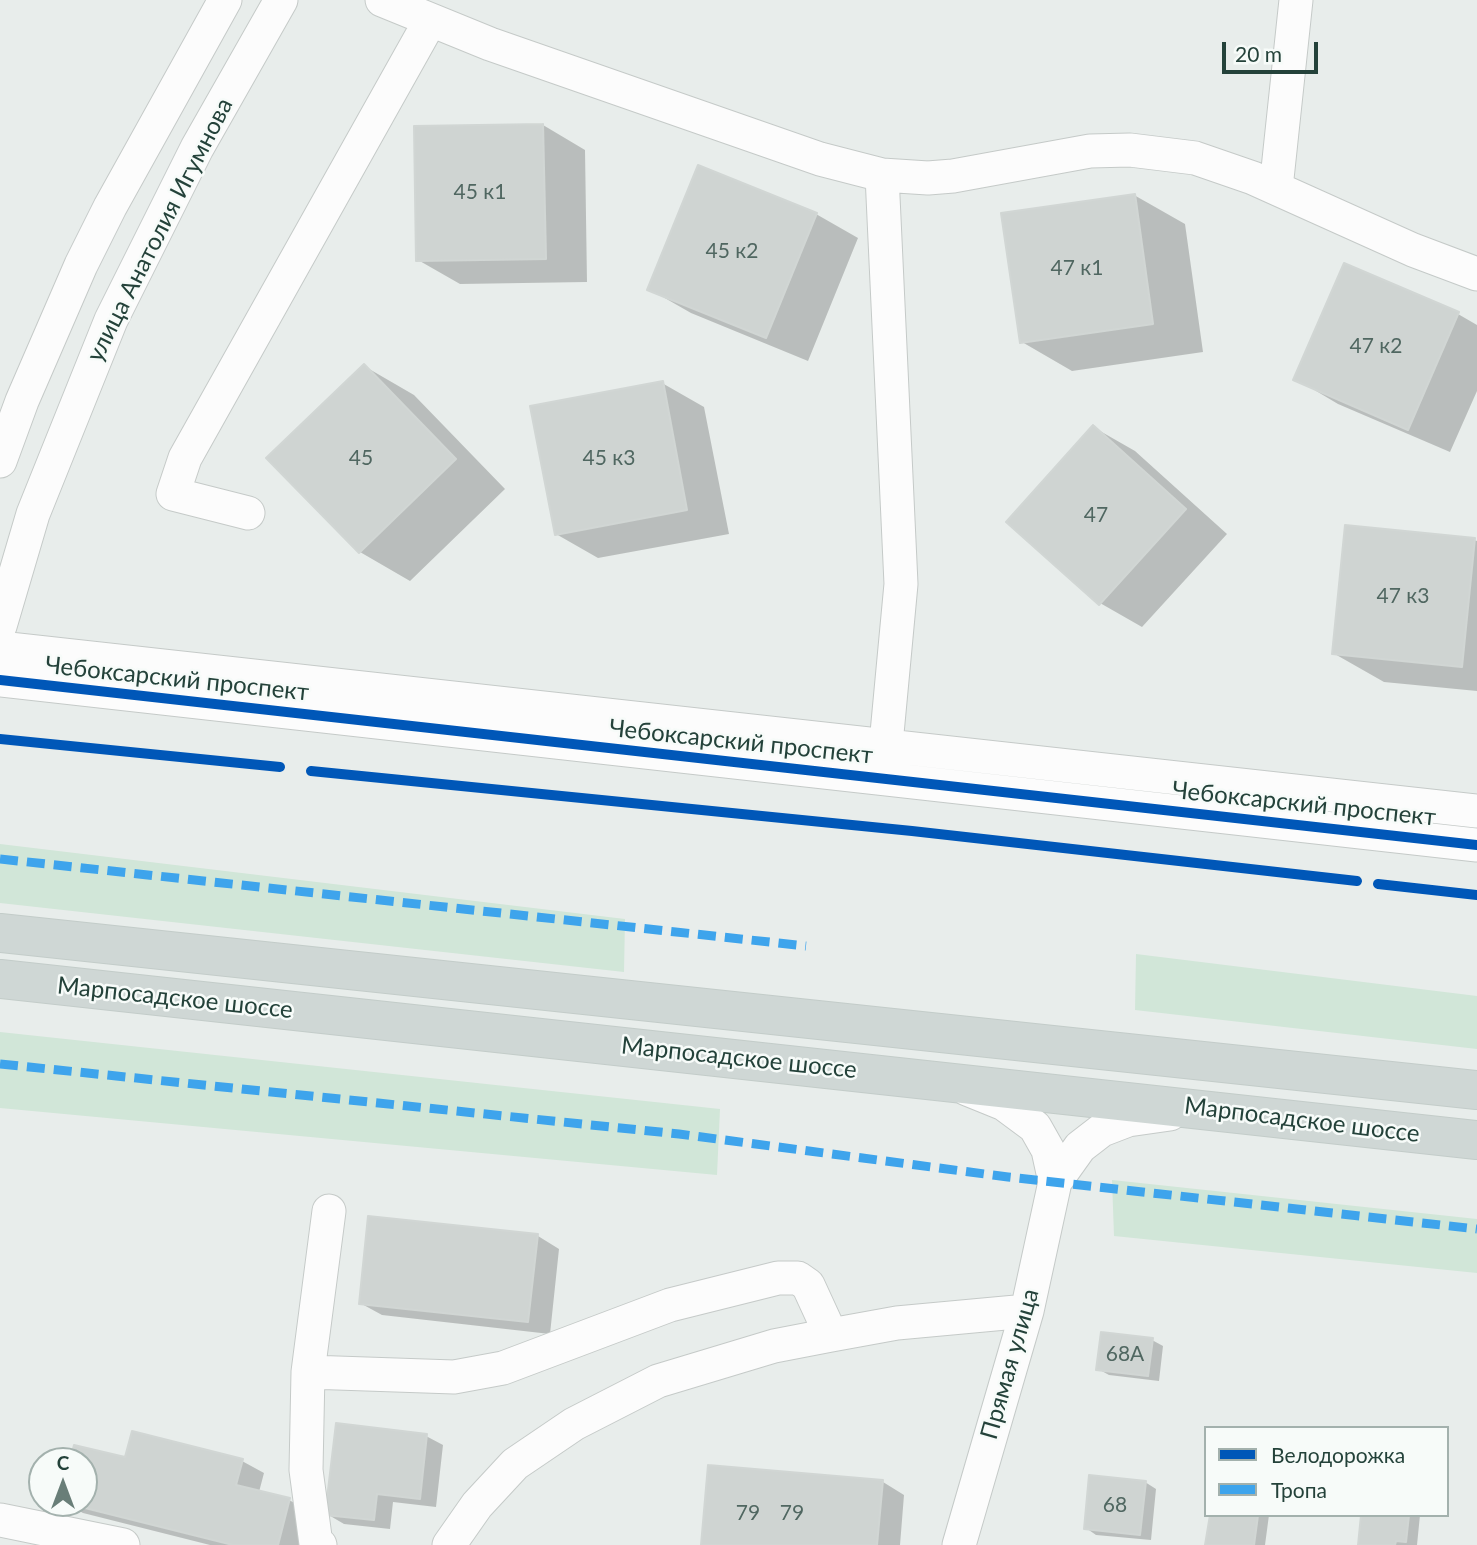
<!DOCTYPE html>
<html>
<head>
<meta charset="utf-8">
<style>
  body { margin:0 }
  #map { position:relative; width:1477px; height:1545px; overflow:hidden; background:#e8edeb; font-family:Lato,sans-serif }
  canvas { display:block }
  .legend { position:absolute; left:1204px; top:1426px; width:245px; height:91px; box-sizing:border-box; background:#f7fbf9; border:2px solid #a3b1ad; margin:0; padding:9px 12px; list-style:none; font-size:21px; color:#24423a }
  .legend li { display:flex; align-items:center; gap:14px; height:35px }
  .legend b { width:35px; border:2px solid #a3b1ad }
  .north { position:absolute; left:28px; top:1447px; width:70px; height:70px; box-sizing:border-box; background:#f7fbf9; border:2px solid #a3b1ad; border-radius:50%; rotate:0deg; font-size:19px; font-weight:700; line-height:28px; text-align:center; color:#24423a }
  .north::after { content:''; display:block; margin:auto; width:24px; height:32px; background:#697e78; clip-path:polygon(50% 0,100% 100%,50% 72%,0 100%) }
  .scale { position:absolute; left:1222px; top:42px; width:96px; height:32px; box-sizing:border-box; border:4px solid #24423a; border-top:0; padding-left:9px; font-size:21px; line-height:24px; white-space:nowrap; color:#24423a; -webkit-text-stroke:5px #f7fbf9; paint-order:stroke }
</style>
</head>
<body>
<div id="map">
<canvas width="1477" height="1545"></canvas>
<ul class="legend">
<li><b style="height:9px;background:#0057b8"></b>Велодорожка</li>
<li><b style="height:9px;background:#3ea4ec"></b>Тропа</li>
</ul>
<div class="north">С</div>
<div class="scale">20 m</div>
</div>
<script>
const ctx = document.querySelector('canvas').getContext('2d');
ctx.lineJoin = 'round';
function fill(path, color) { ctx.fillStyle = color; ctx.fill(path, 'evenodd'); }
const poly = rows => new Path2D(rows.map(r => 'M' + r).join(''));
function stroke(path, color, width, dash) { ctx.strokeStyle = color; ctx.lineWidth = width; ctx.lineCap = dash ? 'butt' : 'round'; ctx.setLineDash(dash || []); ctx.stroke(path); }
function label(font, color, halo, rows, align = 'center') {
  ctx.font = font + ' Lato,sans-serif'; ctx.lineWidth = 5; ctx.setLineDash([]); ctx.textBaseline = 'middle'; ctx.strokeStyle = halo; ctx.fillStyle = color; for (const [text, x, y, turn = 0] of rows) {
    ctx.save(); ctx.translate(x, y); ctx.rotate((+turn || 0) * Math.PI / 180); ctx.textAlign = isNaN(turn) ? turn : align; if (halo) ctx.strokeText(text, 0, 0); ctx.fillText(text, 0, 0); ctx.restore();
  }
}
fill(poly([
  [0,844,625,919,624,972,0,903],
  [1136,954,1477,996,1477,1049,1135,1010],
  [0,1032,720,1109,717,1175,0,1108],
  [1112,1180,1477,1219,1477,1273,1114,1236]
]), '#d1e6d8');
fill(poly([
  [543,125,585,150,587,282,460,284,418,260],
  [1134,195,1185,224,1203,352,1072,371,1022,342],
  [816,214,858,238,808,361,691,313,649,289],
  [1345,265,1458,314,1477,325,1477,391,1450,452,1338,404,1296,379],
  [364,366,414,395,505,489,410,581,360,552],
  [662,383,704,407,729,534,598,558,556,534],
  [1093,427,1135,451,1227,534,1142,627,1100,603],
  [1474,540,1477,541,1477,691,1384,682,1333,653],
  [538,1236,559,1249,550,1334,382,1315,360,1303],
  [1152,1340,1163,1346,1159,1381,1109,1375,1098,1369],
  [426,1436,443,1445,436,1507,393,1502,390,1529,344,1524,327,1514],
  [127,1459,242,1461,264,1473,259,1492,289,1500,311,1512,303,1545,210,1545,83,1513,65,1503,84,1503,84,1461,71,1461],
  [883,1482,904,1495,900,1545,703,1545],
  [1145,1482,1156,1489,1151,1540,1096,1535,1086,1528],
  [1211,1515,1269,1515,1265,1545,1207,1545],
  [1363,1515,1420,1515,1417,1545,1360,1545]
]), '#0003');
const building = poly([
  [543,124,546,259,416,261,414,126,543,124],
  [698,165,817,213,766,338,647,290,698,165],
  [1135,194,1153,324,1020,343,1001,213,1135,194],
  [1344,263,1459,312,1408,430,1293,380,1344,263],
  [364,364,456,459,359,553,266,458,364,364],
  [663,381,687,510,555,535,530,406,663,381],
  [1093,425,1186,509,1099,605,1006,522,1093,425],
  [1345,525,1475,538,1462,667,1332,654,1345,525],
  [368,1216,538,1234,528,1322,359,1304,368,1216],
  [1101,1332,1153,1338,1148,1376,1096,1370,1101,1332],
  [336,1423,427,1434,420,1499,377,1494,374,1520,325,1515,336,1423],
  [132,1431,243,1459,236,1485,290,1498,278,1545,233,1545,65,1503,84,1503,84,1461,70,1461,74,1445,125,1457,132,1431],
  [708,1465,883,1480,877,1545,701,1545,708,1465],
  [1089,1475,1146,1481,1140,1535,1084,1529,1089,1475],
  [1210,1515,1258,1515,1254,1545,1205,1545,1210,1515],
  [1361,1515,1409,1515,1406,1542,1396,1541,1395,1545,1358,1545,1361,1515]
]);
fill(building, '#cfd4d2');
stroke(building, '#d1d6d4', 2);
const minor = poly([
  [382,0,490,44,820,159,882,175],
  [1276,188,1296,0],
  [0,461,22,401,81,265,110,207,225,0],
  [248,513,173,494,185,458,430,21],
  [0,626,33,514,111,320,197,148,281,0],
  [0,648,1477,811],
  [0,680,1477,845],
  [886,744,901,584,882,175,928,178,953,176,1090,151,1130,150,1195,158,1253,178,1413,250,1477,274],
  [967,1089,1004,1104,1035,1127,1048,1150,1055,1182],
  [308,1372,454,1377,503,1368,670,1305,778,1278,798,1278,808,1285,831,1335],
  [0,1520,123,1545],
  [320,1545,316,1544,306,1470,308,1372,329,1211],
  [449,1545,477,1505,515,1464,574,1424,658,1381,774,1346,831,1335,897,1323,1027,1311],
  [959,1545,1027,1311,1055,1182,1080,1147,1102,1130,1128,1120,1170,1114]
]);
const major = poly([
  [0,933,1477,1090],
  [0,979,1477,1140]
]);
stroke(minor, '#c5cac8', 35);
stroke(major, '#c3ccc9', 40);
stroke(minor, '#fcfcfc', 33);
stroke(major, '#cfd7d5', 38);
stroke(poly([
  [0,859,806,946],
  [0,1064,679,1134,1008,1177,1477,1229]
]), '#3ea4ec', 9, [18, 9]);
stroke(poly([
  [0,680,1477,845],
  [0,739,280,767],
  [311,771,912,831,1357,881],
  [1378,884,1477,895]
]), '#0057b8', 10);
label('21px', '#506761', null, [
  ["45 к1",480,192],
  ["45 к2",732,251],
  ["47 к1",1077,268],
  ["47 к2",1376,346],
  ["45",361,458],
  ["45 к3",609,458],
  ["47",1096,515],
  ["47 к3",1403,596],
  ["68А",1125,1354],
  ["68",1115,1505],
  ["79",748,1513],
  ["79",792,1513]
]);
label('24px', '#24423a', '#f7fbf9', [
  ["улица Анатолия Игумнова",160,230,-63],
  ["Чебоксарский проспект",177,679,6],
  ["Чебоксарский проспект",741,742,6],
  ["Чебоксарский проспект",1304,804,6],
  ["Марпосадское шоссе",175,998,6],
  ["Марпосадское шоссе",739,1058,6],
  ["Марпосадское шоссе",1302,1120,7],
  ["Прямая улица",1010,1364,-74]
]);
</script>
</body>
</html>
